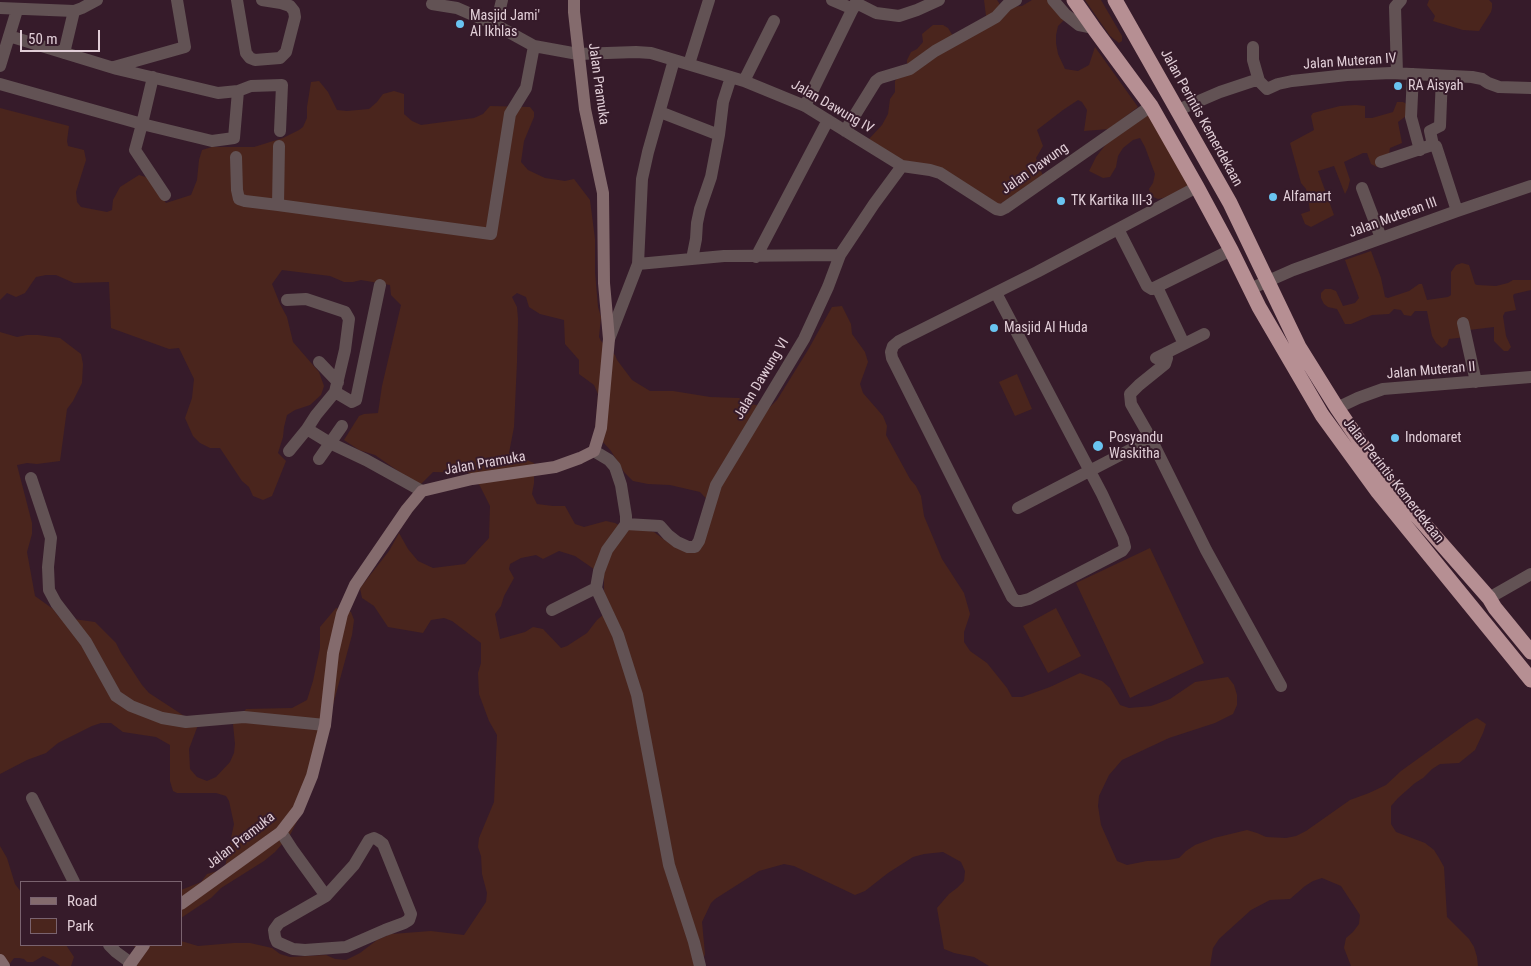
<!DOCTYPE html>
<html>
<head>
<meta charset="utf-8">
<style>
  body { margin:0 }
  #map { position:relative; width:1531px; height:966px; overflow:hidden; background:#361b2a; font-family:"Roboto Condensed",sans-serif }
  canvas { display:block }
  .legend { position:absolute; left:20px; top:881px; width:162px; height:65px; box-sizing:border-box; background:#361b2a; border:1px solid #7a636f; margin:0; padding:6px 9px; list-style:none; font-size:15px; color:#e1ced7 }
  .legend li { display:flex; align-items:center; gap:10px; height:25px }
  .legend b { width:25px; border:1px solid #7a636f }
  .scale { position:absolute; left:20px; top:30px; width:80px; height:22px; box-sizing:border-box; border:2px solid #e1ced7; border-top:0; padding-left:6px; font-size:15px; line-height:18px; white-space:nowrap; color:#e1ced7; -webkit-text-stroke:4px #361b2a; paint-order:stroke }
</style>
</head>
<body>
<div id="map">
<canvas width="1531" height="966"></canvas>
<ul class="legend">
<li><b style="height:6px;background:#846b6d"></b>Road</li>
<li><b style="height:14px;background:#4a251d"></b>Park</li>
</ul>
<div class="scale">50 m</div>
</div>
<script>
const ctx = document.querySelector('canvas').getContext('2d');
ctx.lineJoin = 'round';
function fill(path, color) { ctx.fillStyle = color; ctx.fill(path, 'evenodd'); }
const poly = rows => new Path2D(rows.map(r => 'M' + r).join(''));
function stroke(path, color, width, dash) { ctx.strokeStyle = color; ctx.lineWidth = width; ctx.lineCap = dash ? 'butt' : 'round'; ctx.setLineDash(dash || []); ctx.stroke(path); }
function label(font, color, halo, rows, align = 'center') {
  ctx.font = font + ' "Roboto Condensed",sans-serif'; ctx.lineWidth = 4; ctx.setLineDash([]); ctx.textBaseline = 'middle'; ctx.strokeStyle = halo; ctx.fillStyle = color; for (const [text, x, y, turn = 0] of rows) {
    ctx.save(); ctx.translate(x, y); ctx.rotate((+turn || 0) * Math.PI / 180); ctx.textAlign = isNaN(turn) ? turn : align; if (halo) ctx.strokeText(text, 0, 0); ctx.fillText(text, 0, 0); ctx.restore();
  }
}
fill(poly([
  [984,0,997,0,1001,6,1009,7,1022,6,1032,0,1049,0,1066,18,1058,26,1056,35,1056,43,1058,54,1065,69,1078,71,1089,65,1095,47,1138,107,1109,129,1084,131,1087,110,1082,102,1078,100,1063,110,1037,130,1043,146,1036,158,1043,176,997,206,904,162,869,139,882,125,888,114,890,99,895,92,895,81,907,66,907,60,911,52,917,49,923,42,922,34,933,25,943,25,948,28,953,36,986,16],
  [1085,0,1101,0,1122,36,1122,41,1119,43,1110,36],
  [1429,0,1489,0,1492,3,1492,8,1491,12,1479,31,1463,30,1433,21,1435,16,1427,5],
  [319,81,328,92,337,110,347,111,369,109,377,102,383,94,394,91,404,94,404,114,412,121,421,125,474,118,483,114,490,106,530,107,534,112,534,117,524,141,521,162,528,170,545,178,565,181,574,179,590,200,595,239,595,272,598,307,601,317,599,337,601,341,615,355,617,360,632,380,650,391,673,391,710,397,739,398,747,403,769,408,777,400,808,350,832,307,842,306,851,324,852,334,865,352,868,362,860,384,863,393,883,416,887,426,886,435,910,479,916,486,921,496,924,516,942,559,964,593,970,614,964,632,964,642,970,651,987,663,1007,688,1012,697,1022,697,1050,687,1080,673,1102,681,1110,688,1120,705,1129,708,1141,707,1151,706,1170,699,1195,682,1228,677,1234,685,1237,695,1237,705,1233,714,1215,723,1169,738,1122,760,1109,775,1099,796,1098,806,1101,825,1117,861,1127,865,1147,861,1168,860,1179,858,1186,851,1195,845,1214,838,1247,830,1257,833,1266,837,1286,838,1296,836,1306,831,1350,800,1369,793,1386,785,1401,771,1469,722,1477,718,1486,724,1483,733,1475,750,1459,763,1440,764,1432,769,1423,778,1415,783,1398,798,1391,806,1391,824,1396,832,1425,843,1434,850,1439,858,1444,867,1447,917,1469,939,1474,947,1477,957,1478,966,1351,966,1344,948,1346,938,1353,932,1359,924,1360,915,1341,886,1322,878,1313,881,1305,886,1290,899,1270,900,1251,910,1219,939,1213,948,1210,966,989,966,974,957,954,953,944,949,937,908,949,894,957,888,964,881,965,871,961,862,943,852,924,854,913,857,888,873,865,891,855,895,794,866,784,864,759,871,715,899,711,903,702,922,705,954,701,966,136,966,143,956,133,945,181,945,181,941,198,946,234,943,250,943,272,948,280,954,290,957,326,955,335,959,346,960,360,953,377,940,391,934,431,931,464,935,486,902,487,893,482,874,481,856,478,847,479,838,494,802,497,735,489,721,479,694,478,673,481,663,481,643,452,621,444,618,431,620,423,633,388,627,374,606,362,598,360,588,389,551,399,533,408,549,418,561,433,568,465,564,489,538,490,506,480,486,469,473,433,472,418,487,411,480,375,455,359,450,344,440,359,416,364,414,378,413,382,386,401,305,391,295,390,285,361,280,353,282,344,282,330,276,282,270,272,284,280,304,287,317,293,342,319,372,324,386,321,395,310,405,295,410,287,415,284,427,283,437,278,453,286,461,272,496,263,500,253,496,249,487,242,481,220,448,210,448,200,443,193,436,185,418,192,398,194,379,179,348,169,349,111,328,109,282,74,283,56,275,46,275,36,277,25,293,16,297,7,293,0,300,0,108,69,126,67,141,68,146,84,150,86,160,76,192,77,202,81,207,107,212,112,210,113,200,120,187,139,175,149,178,166,203,191,195,197,180,199,160,202,150,212,147,254,147,283,138,299,130,303,127,307,118,307,107,311,82],
  [517,293,526,297,529,307,540,314,564,320,565,344,579,360,579,374,594,385,598,394,595,433,611,451,624,472,633,481,648,484,670,485,700,492,715,508,696,542,675,545,666,541,654,532,639,529,628,530,615,523,606,521,584,527,575,524,565,506,553,506,537,504,532,494,534,483,534,463,509,453,514,427,517,362,518,319,517,307,512,297],
  [559,551,575,556,604,576,604,591,610,609,597,620,587,633,567,646,561,648,543,629,533,627,525,632,500,639,495,614,501,606,504,596,514,578,509,569,510,564,521,558,536,555,543,559],
  [1397,102,1403,102,1407,104,1406,116,1398,122,1402,143,1390,148,1388,160,1377,167,1371,164,1367,153,1363,153,1344,162,1350,180,1348,188,1345,194,1334,166,1318,171,1334,215,1311,227,1305,224,1301,214,1310,211,1308,197,1306,189,1301,183,1290,143,1314,130,1311,116,1313,113,1340,106,1356,105,1365,106,1365,118,1372,118,1393,112],
  [1148,114,1190,185,1168,197,1158,199,1151,196,1149,189,1153,183,1155,174,1145,147,1140,138,1133,140,1123,148,1118,156,1116,167,1110,177,1103,178,1089,171,1096,157,1107,143],
  [1371,251,1381,278,1385,297,1388,298,1409,291,1419,284,1422,284,1427,300,1448,297,1451,295,1451,272,1456,265,1462,263,1469,265,1475,284,1477,285,1496,286,1508,283,1513,280,1531,280,1531,290,1514,294,1513,296,1516,310,1505,312,1503,316,1506,336,1511,347,1508,351,1504,351,1494,341,1494,327,1469,330,1466,337,1449,339,1447,345,1442,348,1436,343,1432,336,1427,311,1415,311,1411,316,1404,315,1401,310,1394,309,1389,314,1372,315,1351,324,1345,324,1337,309,1328,307,1324,304,1321,298,1321,293,1325,289,1331,289,1336,291,1343,306,1355,303,1359,298,1345,260],
  [0,332,17,337,27,335,38,335,60,338,81,354,83,364,82,383,73,401,67,409,60,461,37,464,27,463,17,465,32,523,32,534,27,552,35,596,53,609,59,617,95,622,116,643,121,653,142,685,149,693,198,725,189,749,190,769,197,777,207,781,216,777,230,762,234,753,235,744,233,724,246,709,292,708,307,700,313,681,320,648,320,627,336,608,351,612,354,620,352,635,306,804,290,835,275,852,264,861,221,888,211,898,181,918,181,890,201,882,207,874,221,870,225,867,234,824,229,801,226,796,216,793,177,793,173,791,170,781,170,745,156,737,123,732,111,723,101,723,92,726,58,743,46,753,27,760,0,774],
  [1017,374,1032,409,1015,416,999,382],
  [1150,548,1204,663,1130,698,1076,583],
  [1056,608,1081,656,1048,673,1023,626],
  [0,846,7,858,15,884,21,892,21,945,66,945,74,957,71,966,60,966,52,960,43,956,33,962,27,962,24,959,19,958,14,958,8,966,0,966]
]), '#4a251d');
stroke(poly([
  [237,0,246,53,250,58,255,60,280,58,286,52,295,17,294,11,290,6,281,3,262,0],
  [502,0,496,25,534,46,578,54,636,52,651,53,744,81,805,106,902,166,930,170,940,173,996,209,1001,210,1005,208,1151,106],
  [832,0,853,9],
  [1053,0,1065,14,1079,25,1094,28],
  [856,3,876,13,899,16,917,10,939,0],
  [432,4,457,8,496,25],
  [0,8,74,11,82,8,97,0],
  [9,36,117,69,218,93,238,91,251,86,282,85,280,131],
  [1253,47,1253,60,1259,81],
  [64,53,74,11],
  [689,64,709,0],
  [0,66,17,10],
  [114,67,185,47,177,0],
  [1397,73,1395,7,1401,0],
  [1413,74,1411,117,1420,150],
  [744,81,774,21],
  [0,84,142,124,153,77],
  [805,106,857,0],
  [1178,110,1220,92,1253,81,1259,81,1267,89,1278,84,1292,81,1347,75,1391,73,1472,77,1482,79,1488,83,1499,87,1531,88],
  [660,112,719,135,711,177,700,209,697,223,696,239,692,259],
  [845,131,876,81,880,78,910,69,935,51,989,21,996,17,1007,5,1016,0],
  [719,135,723,102,731,77],
  [1433,145,1430,131,1440,126,1442,76],
  [279,146,278,205,491,234,510,114,526,88,534,46],
  [236,157,237,190,239,199,245,201,278,205],
  [1381,162,1432,145,1436,146,1457,211],
  [1362,188,1381,238],
  [165,195,135,150,142,124,212,141,234,138,238,91],
  [1118,229,1147,286,1152,289,1231,250],
  [756,257,828,120],
  [638,264,724,256,840,255],
  [1250,289,1293,270,1457,211,1531,186],
  [996,293,1102,494,1123,539,1125,547,1122,551,1029,599,1021,601,1016,601,1012,597,892,358,891,352,893,346,899,341,1037,272,1197,187],
  [287,300,306,299,345,312,349,319,345,350,335,392,316,415,307,429,330,443,366,460,422,491],
  [1463,323,1476,382],
  [609,339,638,264,642,179,648,152,674,60],
  [1184,344,1204,334],
  [1156,358,1184,344,1157,287],
  [319,362,338,382],
  [335,392,352,402,356,400,380,285],
  [1337,408,1358,398,1383,389,1531,377],
  [1151,439,1206,550,1281,686],
  [289,451,307,429],
  [594,451,609,460,615,467,621,485,626,516,626,524,607,550,599,571,596,588,618,635,637,695,669,865,694,942,700,966],
  [319,459,342,426],
  [31,478,51,538,48,567,49,590,56,603,86,642,116,696,131,706,162,718,186,722,244,717,325,725],
  [1018,508,1151,439,1131,404,1130,394,1139,385,1165,364,1167,358,1166,353],
  [626,524,660,526,668,535,677,542,688,547,695,547,699,541,716,485,804,339,828,287,840,255,874,204,902,166],
  [1489,598,1531,574],
  [552,610,596,588],
  [32,798,74,882],
  [281,832,292,849,326,896,354,865,369,840,374,838,378,840,383,844,411,914,409,920,404,923,385,930,346,947,305,950,293,949,277,942,275,937,274,930,279,923,326,896],
  [109,945,116,952,131,963]
]), '#625254', 12);
stroke(poly([
  [181,904,281,832,298,810,312,776,325,725,333,653,342,614,355,585,407,509,422,491,472,479,555,467,580,458,594,451,601,428,609,339,604,283,603,193,585,109,574,12,574,0],
  [0,960,4,966],
  [129,966,144,945]
]), '#846b6d', 12);
stroke(poly([
  [1074,0,1095,30,1151,106,1197,187,1231,250,1259,307,1322,415,1378,492,1531,680],
  [1115,0,1230,203,1299,347,1337,408,1388,483,1489,598,1495,608,1531,652]
]), '#b68f93', 15);
for (const [x, y, r, color] of [
  [460,24,5,"#69c4f1"],
  [1398,86,5,"#69c4f1"],
  [1273,197,5,"#69c4f1"],
  [1061,201,5,"#69c4f1"],
  [994,328,5,"#69c4f1"],
  [1395,438,5,"#69c4f1"],
  [1098,446,6,"#69c4f1"]
]) { const dot = new Path2D(); dot.arc(x, y, r, 0, 2 * Math.PI); ctx.fillStyle = color; ctx.fill(dot); stroke(dot, '#361b2a', 2); }
label('14px', '#e1ced7', '#361b2a', [
  ["Masjid Jami'",470,16],
  ["Al Ikhlas",470,32],
  ["RA Aisyah",1408,86],
  ["Alfamart",1283,197],
  ["TK Kartika III-3",1071,201],
  ["Masjid Al Huda",1004,328],
  ["Posyandu",1109,438],
  ["Waskitha",1109,454],
  ["Indomaret",1405,438]
], 'left');
label('14px', '#e1ced7', '#361b2a', [
  ["Jalan Muteran IV",1350,62,-4],
  ["Jalan Pramuka",598,84,82],
  ["Jalan Dawung IV",832,107,30],
  ["Jalan Perintis Kemerdekaan",1201,118,61],
  ["Jalan Dawung",1035,169,-35],
  ["Jalan Muteran III",1393,218,-20],
  ["Jalan Muteran II",1431,371,-5],
  ["Jalan Dawung VI",762,379,-59],
  ["Jalan Pramuka",485,464,-10],
  ["Jalan Perintis Kemerdekaan",1393,481,52],
  ["Jalan Pramuka",241,841,-38]
]);
</script>
</body>
</html>
